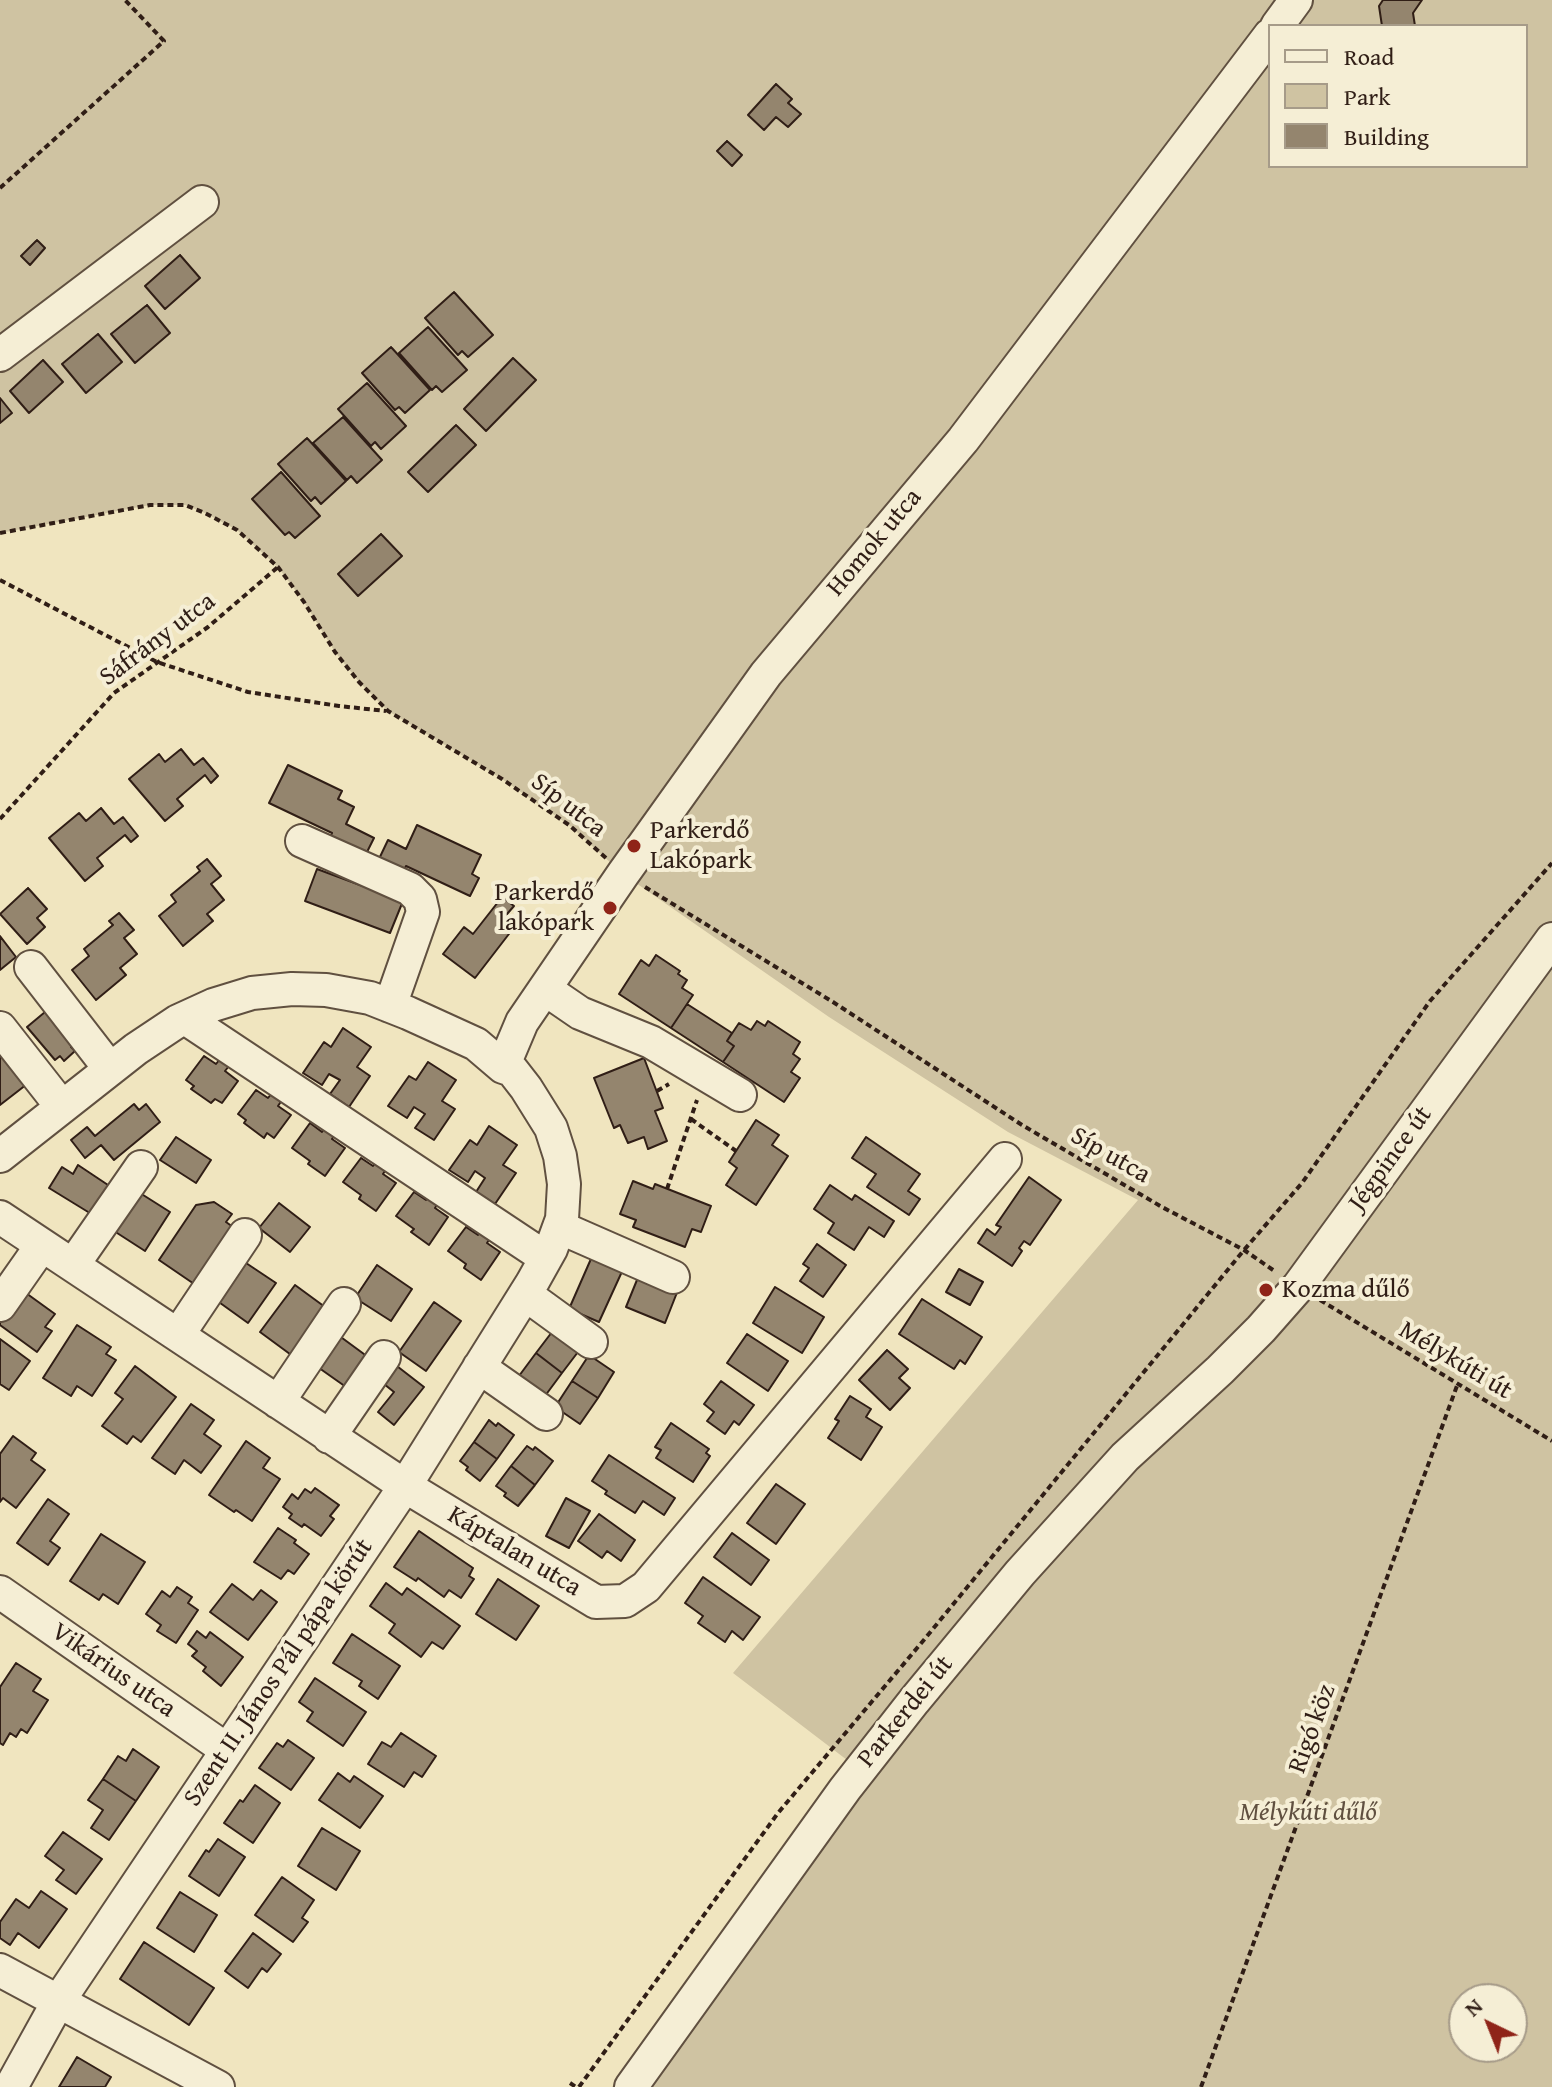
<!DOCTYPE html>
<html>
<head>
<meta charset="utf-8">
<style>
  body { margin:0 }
  #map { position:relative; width:1552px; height:2087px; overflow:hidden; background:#f0e5bf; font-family:"Gentium Book Plus",serif }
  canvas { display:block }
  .legend { position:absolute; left:1268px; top:24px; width:260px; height:144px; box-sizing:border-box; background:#f5eed5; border:2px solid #a69b89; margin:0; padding:10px 14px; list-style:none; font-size:24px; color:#301e16 }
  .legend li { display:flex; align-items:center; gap:16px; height:40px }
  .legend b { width:40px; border:2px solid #a69b89 }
  .north { position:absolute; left:1448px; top:1983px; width:80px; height:80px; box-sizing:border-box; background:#f5eed5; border:2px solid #a69b89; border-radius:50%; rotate:317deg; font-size:22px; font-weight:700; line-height:32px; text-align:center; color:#301e16 }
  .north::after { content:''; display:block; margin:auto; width:28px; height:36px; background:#8f2418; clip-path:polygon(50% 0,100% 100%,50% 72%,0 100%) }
</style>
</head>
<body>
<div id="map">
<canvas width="1552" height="2087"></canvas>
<ul class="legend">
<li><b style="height:10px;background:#f5eed5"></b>Road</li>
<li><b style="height:22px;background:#cfc3a2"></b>Park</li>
<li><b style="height:22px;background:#94856e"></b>Building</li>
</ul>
<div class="north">N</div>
</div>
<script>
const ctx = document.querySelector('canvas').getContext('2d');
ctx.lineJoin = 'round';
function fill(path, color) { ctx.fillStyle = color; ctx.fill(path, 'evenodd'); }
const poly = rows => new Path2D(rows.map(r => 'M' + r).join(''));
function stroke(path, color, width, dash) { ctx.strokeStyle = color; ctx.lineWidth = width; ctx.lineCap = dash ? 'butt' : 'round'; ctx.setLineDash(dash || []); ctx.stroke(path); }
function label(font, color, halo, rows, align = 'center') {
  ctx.font = font + ' "Gentium Book Plus",serif'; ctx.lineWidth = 8; ctx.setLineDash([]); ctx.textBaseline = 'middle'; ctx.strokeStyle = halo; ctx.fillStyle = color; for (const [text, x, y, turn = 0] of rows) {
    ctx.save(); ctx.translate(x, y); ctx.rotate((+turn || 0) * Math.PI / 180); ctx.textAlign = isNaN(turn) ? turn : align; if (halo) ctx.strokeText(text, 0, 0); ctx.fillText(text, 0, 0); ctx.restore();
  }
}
fill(poly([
  [0,0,1552,0,1552,2087,612,2087,847,1760,733,1673,1138,1200,1008,1132,829,1017,623,874,569,825,502,779,388,711,359,682,335,652,304,602,278,567,237,530,205,513,185,505,150,505,0,533],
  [1270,26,1526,26,1526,166,1270,166],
  [1464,1999,1512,1999,1512,2047,1464,2047]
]), '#cfc3a2');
const building = poly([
  [1383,0,1422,0,1413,13,1415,26,1382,26,1379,6,1383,0],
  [776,84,792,99,788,103,801,114,788,127,776,117,764,130,748,115,776,84],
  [727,141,742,155,732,166,717,151,727,141],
  [37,240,45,248,30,265,21,256,37,240],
  [180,255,200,278,165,309,145,286,180,255],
  [454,292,493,335,468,357,462,351,458,355,425,318,454,292],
  [147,305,170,333,135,363,111,334,147,305],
  [428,327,467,370,442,392,436,386,432,390,399,353,428,327],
  [98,334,122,362,86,393,62,364,98,334],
  [391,347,430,390,405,413,399,407,395,410,362,373,391,347],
  [513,358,536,380,486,431,464,409,513,358],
  [43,360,63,382,29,413,10,391,43,360],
  [367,383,406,426,381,449,375,442,371,446,338,409,367,383],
  [0,398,12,413,0,423,0,398],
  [343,417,382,460,357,483,351,476,347,480,313,443,343,417],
  [456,425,476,445,428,492,408,472,456,425],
  [307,438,346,481,321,504,315,497,311,501,278,464,307,438],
  [281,472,320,516,295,538,289,532,285,535,252,499,281,472],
  [381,534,402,556,358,596,338,574,381,534],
  [181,749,194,765,203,758,218,776,211,783,205,775,177,799,183,806,165,821,129,779,159,754,165,762,181,749],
  [288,765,342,791,338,799,354,807,346,824,374,838,363,860,327,843,332,833,269,803,288,765],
  [101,808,114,824,123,817,138,836,131,842,125,835,97,858,103,866,85,881,49,838,79,813,86,821,101,808],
  [417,825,481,855,472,874,479,878,470,896,406,866,403,873,378,861,388,840,406,849,417,825],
  [207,859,221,876,211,884,224,900,207,914,213,921,183,946,159,916,176,902,171,895,200,871,197,867,207,859],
  [317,869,403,901,390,933,305,901,317,869],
  [28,888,47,909,37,918,45,927,27,944,0,914,28,888],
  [502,897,514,906,501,921,512,930,475,978,443,954,464,927,473,934,502,897],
  [119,913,134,930,124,938,137,954,120,968,126,975,96,1000,72,970,89,956,84,949,113,925,109,921,119,913],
  [0,936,16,957,0,970,0,936],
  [656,955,680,971,678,974,687,980,682,988,693,995,671,1028,619,994,641,960,649,966,656,955],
  [687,1004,732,1033,727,1041,734,1046,723,1062,671,1028,687,1004],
  [51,1007,79,1040,71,1047,75,1051,64,1061,60,1056,55,1060,27,1027,51,1007],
  [757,1021,765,1026,768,1021,800,1042,793,1054,800,1059,791,1072,800,1078,784,1102,723,1062,734,1046,727,1041,739,1023,751,1030,757,1021],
  [343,1028,371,1047,357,1067,370,1076,349,1107,330,1094,340,1080,329,1074,322,1085,303,1073,324,1042,331,1047,343,1028],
  [0,1054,31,1081,0,1105,0,1054],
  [204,1056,216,1064,220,1059,229,1066,225,1071,238,1081,222,1103,215,1099,211,1103,191,1089,194,1086,186,1080,204,1056],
  [644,1058,663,1108,655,1111,667,1141,648,1149,644,1137,628,1143,620,1125,614,1128,594,1078,644,1058],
  [428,1062,456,1080,442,1101,455,1109,434,1140,415,1128,425,1114,414,1107,407,1118,388,1106,409,1076,416,1080,428,1062],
  [256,1090,268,1098,272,1093,282,1100,278,1106,291,1115,274,1138,267,1133,264,1138,244,1123,246,1120,238,1114,256,1090],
  [134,1104,139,1110,146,1104,160,1122,114,1160,101,1145,85,1158,71,1140,87,1127,95,1136,134,1104],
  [756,1120,779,1135,772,1145,788,1156,756,1205,726,1185,737,1168,729,1162,756,1120],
  [310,1123,322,1132,326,1126,336,1133,332,1139,345,1148,325,1176,308,1164,310,1161,292,1148,310,1123],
  [489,1126,517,1145,503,1165,516,1173,495,1204,476,1192,485,1178,475,1171,468,1182,449,1170,470,1140,477,1145,489,1126],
  [176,1137,211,1160,196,1183,160,1160,176,1137],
  [866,1137,920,1174,908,1191,920,1199,909,1215,867,1187,876,1174,852,1158,866,1137],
  [361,1158,373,1166,377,1161,387,1168,383,1174,396,1183,376,1211,359,1199,361,1195,343,1182,361,1158],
  [78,1165,111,1187,93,1215,49,1188,62,1167,73,1174,78,1165],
  [1029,1177,1061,1200,1030,1245,1024,1241,1019,1248,1022,1251,1012,1266,978,1243,987,1229,995,1235,1001,1227,996,1225,1029,1177],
  [633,1181,653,1189,655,1184,711,1206,701,1232,692,1229,685,1247,633,1227,636,1220,620,1214,633,1181],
  [830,1185,852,1200,855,1195,894,1221,884,1237,869,1227,854,1250,828,1233,834,1223,814,1209,830,1185],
  [414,1192,426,1200,429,1195,439,1202,435,1208,448,1217,429,1245,411,1232,414,1229,396,1216,414,1192],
  [140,1193,170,1212,145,1251,114,1231,140,1193],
  [214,1202,232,1214,226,1222,233,1227,200,1288,159,1260,196,1205,214,1202],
  [279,1203,310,1227,290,1252,259,1228,279,1203],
  [466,1227,478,1235,482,1230,491,1237,487,1243,500,1252,481,1280,464,1268,466,1264,448,1251,466,1227],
  [817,1244,846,1265,823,1297,800,1281,809,1268,803,1264,817,1244],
  [594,1252,625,1265,599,1322,569,1309,594,1252],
  [243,1261,276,1283,248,1323,216,1300,243,1261],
  [377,1265,412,1289,391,1321,355,1298,377,1265],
  [959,1269,983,1282,970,1305,946,1292,959,1269],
  [639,1275,678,1290,665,1323,626,1307,639,1275],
  [295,1285,325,1307,298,1360,260,1332,295,1285],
  [775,1287,824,1317,802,1353,753,1323,775,1287],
  [19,1288,55,1314,45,1327,52,1331,37,1352,0,1325,0,1314,19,1288],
  [922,1299,982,1337,965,1364,960,1360,954,1369,899,1334,922,1299],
  [434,1302,461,1321,426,1371,399,1352,434,1302],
  [77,1325,111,1347,106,1354,116,1360,92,1396,77,1386,71,1396,43,1378,77,1325],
  [555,1328,581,1348,562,1373,536,1353,555,1328],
  [334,1332,368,1357,346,1387,312,1363,334,1332],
  [747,1334,788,1361,768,1391,727,1363,747,1334],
  [0,1339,30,1361,9,1390,0,1384,0,1339],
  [887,1350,908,1369,899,1378,910,1388,890,1410,859,1380,887,1350],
  [536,1353,562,1373,542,1400,516,1380,536,1353],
  [589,1355,614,1372,598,1398,572,1381,589,1355],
  [393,1363,424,1387,394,1425,378,1412,394,1392,379,1380,393,1363],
  [135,1366,176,1397,141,1442,133,1436,127,1444,102,1426,123,1399,115,1393,135,1366],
  [572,1381,598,1398,580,1424,555,1407,572,1381],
  [721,1381,754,1405,739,1425,734,1421,725,1434,707,1421,714,1412,704,1404,721,1381],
  [850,1396,871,1409,866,1417,882,1427,861,1460,828,1438,839,1421,835,1419,850,1396],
  [191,1404,214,1420,204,1434,221,1446,201,1473,184,1460,175,1474,152,1458,191,1404],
  [489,1420,496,1426,498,1423,514,1435,497,1459,474,1442,489,1420],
  [671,1423,709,1449,706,1453,710,1456,693,1482,656,1458,661,1450,655,1447,671,1423],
  [13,1436,36,1453,31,1460,45,1470,16,1508,3,1498,0,1502,0,1454,13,1436],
  [246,1441,270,1458,263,1468,280,1479,252,1521,236,1510,234,1512,209,1495,246,1441],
  [474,1442,497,1459,480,1481,466,1470,468,1467,460,1461,474,1442],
  [527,1446,533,1450,535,1447,553,1461,535,1485,511,1466,527,1446],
  [609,1455,675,1498,664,1515,643,1501,635,1513,605,1494,607,1491,592,1481,609,1455],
  [511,1466,535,1485,518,1506,504,1496,506,1493,496,1486,511,1466],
  [776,1484,805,1504,776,1544,747,1523,776,1484],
  [315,1488,339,1505,330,1516,334,1519,321,1536,304,1524,302,1527,289,1518,292,1514,283,1507,292,1494,298,1499,305,1489,311,1493,315,1488],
  [566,1498,590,1511,569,1548,546,1536,566,1498],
  [48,1499,69,1514,50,1541,60,1548,48,1565,17,1543,48,1499],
  [599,1514,635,1540,621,1561,607,1551,602,1558,578,1541,599,1514],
  [278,1528,296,1540,294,1543,309,1554,294,1574,288,1570,281,1579,254,1562,278,1528],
  [419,1531,473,1568,469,1576,474,1579,461,1598,449,1590,444,1597,418,1578,416,1581,394,1567,419,1531],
  [732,1533,769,1560,751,1585,714,1557,732,1533],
  [101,1534,145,1562,118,1604,103,1594,99,1600,70,1581,101,1534],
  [703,1577,760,1617,743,1640,732,1631,725,1642,698,1623,703,1616,685,1603,703,1577],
  [498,1579,539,1606,516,1640,476,1614,498,1579],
  [386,1583,402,1595,407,1588,460,1626,443,1649,432,1642,421,1657,389,1633,395,1624,370,1606,386,1583],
  [232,1584,253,1600,261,1590,277,1602,248,1640,210,1612,232,1584],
  [177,1587,192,1597,188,1603,198,1610,176,1643,157,1631,161,1625,146,1614,162,1591,170,1597,177,1587],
  [197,1631,206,1638,210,1632,243,1657,221,1686,203,1671,206,1667,192,1656,197,1651,188,1644,197,1631],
  [352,1634,400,1666,378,1699,359,1686,362,1681,333,1663,352,1634],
  [16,1663,41,1679,33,1691,48,1700,27,1733,21,1729,16,1737,10,1733,3,1745,0,1743,0,1687,16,1663],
  [315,1678,366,1712,343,1746,307,1721,313,1712,299,1702,315,1678],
  [401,1733,436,1756,422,1777,414,1772,404,1787,368,1764,382,1742,391,1747,401,1733],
  [288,1740,314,1758,291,1790,259,1768,277,1743,283,1747,288,1740],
  [133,1749,159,1767,136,1801,103,1779,118,1756,126,1761,133,1749],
  [338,1773,350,1782,354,1776,383,1796,360,1828,319,1800,338,1773],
  [103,1779,136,1801,109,1840,91,1828,103,1810,88,1800,103,1779],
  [255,1785,280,1803,253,1843,224,1823,240,1800,243,1802,255,1785],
  [322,1828,360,1851,336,1890,298,1866,322,1828],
  [63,1832,102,1859,76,1894,56,1880,64,1870,45,1856,63,1832],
  [218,1839,245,1857,219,1896,189,1876,206,1850,209,1852,218,1839],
  [282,1877,314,1900,302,1918,308,1922,293,1942,255,1915,282,1877],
  [41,1891,67,1909,39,1948,18,1933,10,1945,0,1938,0,1922,16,1899,29,1908,41,1891],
  [180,1892,217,1915,194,1952,157,1928,180,1892],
  [253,1933,281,1954,267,1972,262,1968,248,1988,225,1971,253,1933],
  [144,1942,214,1988,189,2025,120,1979,144,1942],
  [77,2057,111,2077,105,2087,59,2087,77,2057]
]);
fill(building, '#94856e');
stroke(building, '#301e16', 2);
const minor = poly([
  [1277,26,1296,0],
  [0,355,202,202],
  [302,841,410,889,420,899,423,912,390,1006],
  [31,967,110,1069],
  [545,989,580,1013,651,1042,740,1095],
  [185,1018,546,1258],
  [0,1028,62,1107],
  [503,1067,522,1022,623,874,766,674,963,440,1270,35],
  [0,1156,136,1049,178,1021,213,1005,252,993,292,989,326,990,370,998,408,1013,476,1044,503,1067,512,1070,526,1088,551,1128,560,1156,564,1184,562,1219,551,1249,532,1283,405,1486,58,2002,11,2087],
  [0,1217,405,1486,596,1602,625,1601,646,1587,1005,1159],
  [559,1227,673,1277],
  [73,1265,141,1167],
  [525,1294,591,1342],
  [0,1305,42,1245],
  [178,1335,245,1235],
  [479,1367,546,1414],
  [278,1402,344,1304],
  [329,1437,384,1357],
  [0,1592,227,1750],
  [0,1970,218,2087],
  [631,2087,845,1789,914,1701,1020,1573,1125,1457,1220,1370,1261,1329,1298,1287,1552,939]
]);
stroke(minor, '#605040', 36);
stroke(poly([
  [0,188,164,41,125,0],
  [0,533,150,505,185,505,205,513,237,530,278,567,304,602,335,652,359,682,388,711,502,779,569,825,606,858],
  [0,580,157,662,248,692,339,706,386,711],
  [0,819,114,693,208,627,278,567],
  [645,887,833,1002,1022,1125,1162,1207,1244,1250,1276,1272],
  [657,1091,669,1084],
  [691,1119,736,1151],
  [667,1189,697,1100],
  [1320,1300,1552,1441],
  [570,2083,576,2087],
  [579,2087,778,1813,923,1641,1244,1250,1302,1183,1430,1001,1552,863],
  [1201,2087,1458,1383]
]), '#301e16', 4, [6, 4]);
stroke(minor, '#f5eed5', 32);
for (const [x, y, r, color] of [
  [634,846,8,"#8f2418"],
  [610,908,8,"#8f2418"],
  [1266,1290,8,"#8f2418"]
]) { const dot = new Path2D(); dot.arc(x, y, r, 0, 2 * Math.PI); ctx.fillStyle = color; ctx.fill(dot); stroke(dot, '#f5eed5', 3); }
label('26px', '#301e16', '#f5eed5', [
  ["Homok utca",875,543,-50],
  ["Sáfrány utca",158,640,-37],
  ["Síp utca",568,806,38],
  ["Síp utca",1110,1156,30],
  ["Jégpince út",1391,1159,-54],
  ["Mélykúti út",1455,1361,31],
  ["Káptalan utca",514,1552,31],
  ["Vikárius utca",113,1671,35],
  ["Szent II. János Pál pápa körút",279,1673,-56],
  ["Parkerdei út",906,1712,-51],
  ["Rigó köz",1313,1729,-70]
]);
label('26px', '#301e16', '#f5eed5', [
  ["Parkerdő",650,831],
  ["Lakópark",650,861],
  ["Parkerdő",594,893,"right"],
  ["lakópark",594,923,"right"],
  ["Kozma dűlő",1282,1290]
], 'left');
label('italic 26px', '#605040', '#f5eed5', [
  ["Mélykúti dűlő",1308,1813]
]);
</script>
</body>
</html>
